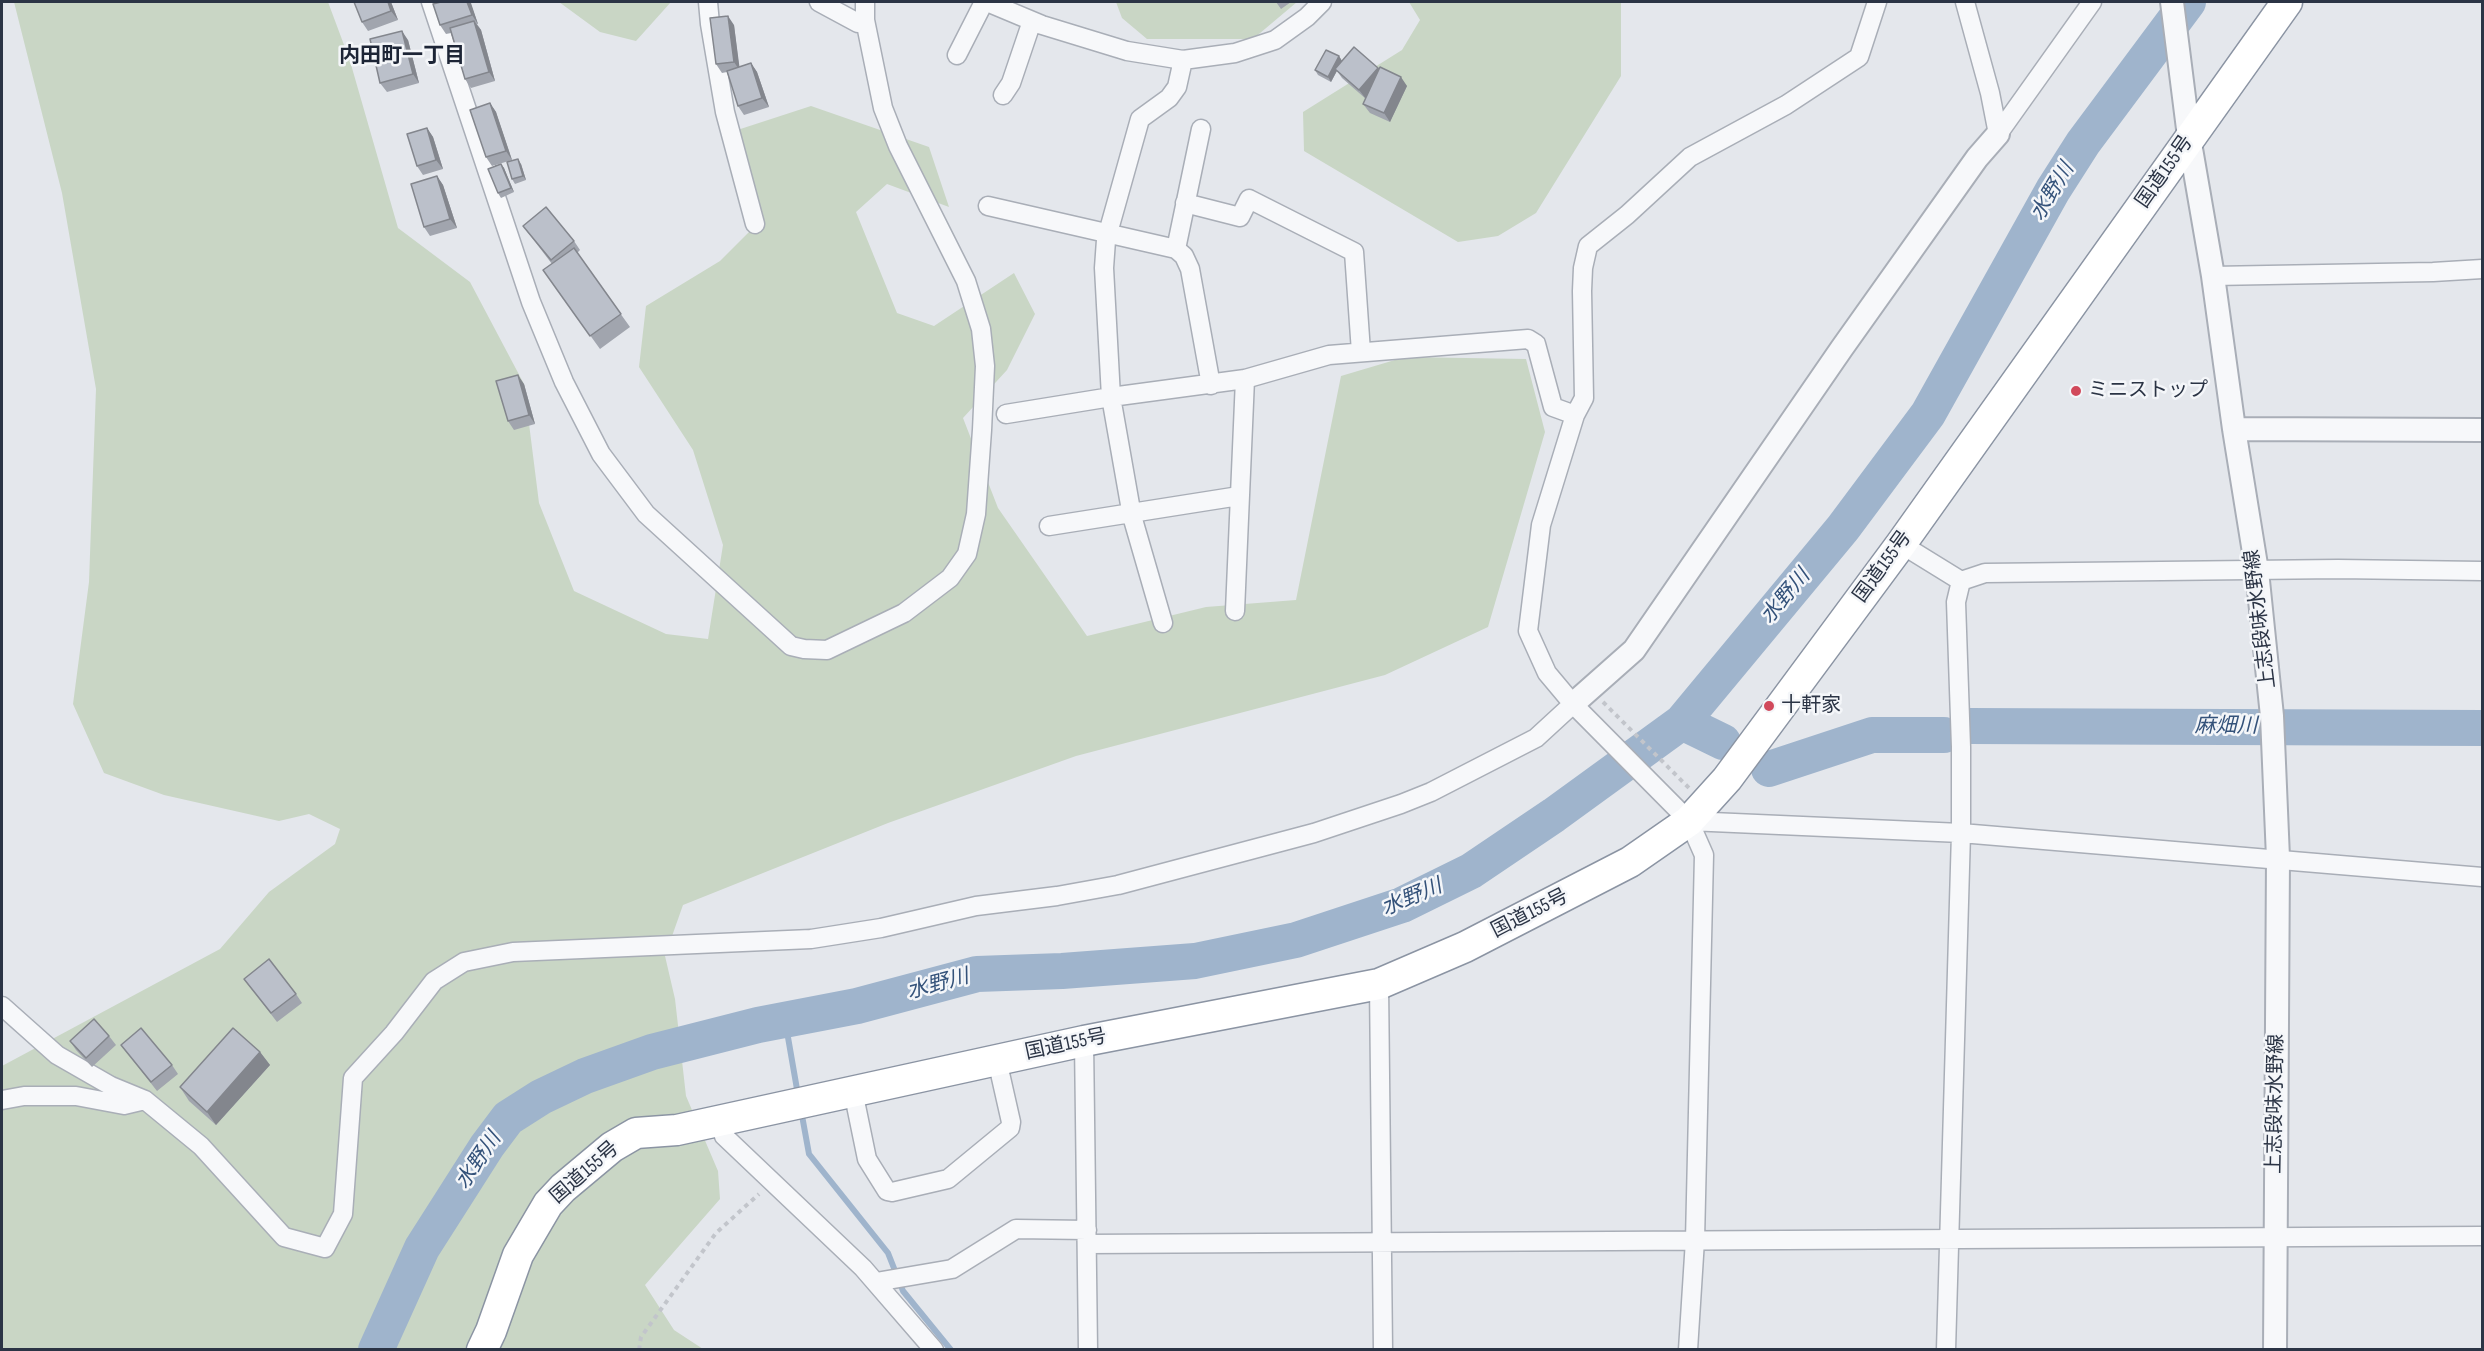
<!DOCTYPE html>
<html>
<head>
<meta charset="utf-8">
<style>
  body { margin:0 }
  #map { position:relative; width:2484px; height:1351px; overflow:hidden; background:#e4e7ec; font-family:"Sofia Sans Condensed",sans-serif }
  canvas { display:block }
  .frame { position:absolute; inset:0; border:3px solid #2b3445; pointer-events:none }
</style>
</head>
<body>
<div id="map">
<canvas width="2484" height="1351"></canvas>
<div class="frame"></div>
</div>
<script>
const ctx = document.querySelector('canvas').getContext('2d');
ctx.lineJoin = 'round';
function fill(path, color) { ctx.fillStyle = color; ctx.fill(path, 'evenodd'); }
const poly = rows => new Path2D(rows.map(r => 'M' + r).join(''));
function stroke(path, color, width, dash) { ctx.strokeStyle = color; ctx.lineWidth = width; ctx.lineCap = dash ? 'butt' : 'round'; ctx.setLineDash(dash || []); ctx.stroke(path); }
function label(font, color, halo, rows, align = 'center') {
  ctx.font = font + ' "Sofia Sans Condensed","Noto Sans JP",sans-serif'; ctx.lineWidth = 5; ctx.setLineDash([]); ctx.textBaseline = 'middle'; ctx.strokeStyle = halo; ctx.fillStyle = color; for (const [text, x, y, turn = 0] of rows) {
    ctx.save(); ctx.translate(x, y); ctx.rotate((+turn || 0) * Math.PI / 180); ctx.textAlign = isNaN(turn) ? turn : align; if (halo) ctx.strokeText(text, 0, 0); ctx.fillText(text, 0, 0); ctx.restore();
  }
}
fill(poly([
  [14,2,328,2,350,61,398,228,470,282,524,384,539,503,574,591,666,634,708,639,723,545,693,450,639,367,646,306,720,261,753,228,722,135,811,106,929,147,949,207,887,184,856,212,897,313,934,326,1014,273,1035,314,1007,370,963,418,998,508,1087,636,1206,607,1296,600,1341,376,1405,357,1526,359,1545,432,1488,627,1385,675,1076,756,888,823,683,905,665,956,675,999,686,1096,718,1171,720,1199,645,1285,674,1330,703,1349,2,1350,2,1066,220,949,269,892,335,844,340,829,309,814,279,821,164,795,104,773,73,704,89,582,96,389,62,193],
  [559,2,671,2,636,41,600,32],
  [1116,2,1297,2,1253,39,1147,39,1122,18],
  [1409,2,1618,2,1621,3,1621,76,1536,213,1498,236,1458,242,1304,151,1303,112,1402,50,1420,20]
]), '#c9d6c5');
stroke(poly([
  [785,1020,798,1095],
  [801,1110,809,1154,888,1253,903,1291,951,1350]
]), '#9fb4cc', 6);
stroke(poly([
  [1682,722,1723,742],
  [1969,726,2482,728],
  [1769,769,1872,735,1944,735],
  [376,1350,422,1248,487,1146,508,1118,541,1097,585,1076,652,1052,758,1025,857,1006,977,974,1062,971,1195,961,1296,940,1402,905,1471,871,1554,815,1682,722,1843,528,1928,414,2053,190,2083,143,2188,2]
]), '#9fb4cc', 36);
const minor = poly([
  [431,2,531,302,564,382,601,454,646,514,791,646,804,649,827,650,904,613,950,578,967,554,976,514,982,430,985,366,981,329,966,281,898,146,883,108,865,20,865,2],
  [708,2,710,24,725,112,755,224],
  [819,2,858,23,865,20],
  [987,2,1042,25,1127,51,1183,60,1235,53,1275,40,1307,17,1322,2],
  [1965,2,1990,93,1998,134],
  [957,55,984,2],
  [1003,95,1011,83,1032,21],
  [1998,134,2092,2],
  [1185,203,1240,217,1249,199,1354,252,1361,352],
  [988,206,1176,249,1184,256,1190,269,1211,385],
  [1176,249,1201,129],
  [2213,276,2433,272,2482,269],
  [1006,414,1111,397,1245,379,1329,355,1528,339,1536,344,1553,407,1575,415],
  [1049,526,1239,496],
  [1901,544,1961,581,1985,573,2338,569,2482,571],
  [1235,611,1245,379],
  [1163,623,1132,516,1111,397,1104,268,1106,240,1140,119,1169,98,1177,87,1183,60],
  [1689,821,1961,833,2482,877],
  [1379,984,1383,1350],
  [2,1006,57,1055,111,1086,145,1100,201,1146,284,1237,325,1248,343,1214,353,1078,394,1033,434,981,464,962,513,952,811,939,881,928,976,906,1057,896,1118,885,1314,833,1401,804,1431,792,1536,738,1573,704],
  [1084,1041,1088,1350],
  [853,1091,867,1159,887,1191,892,1192,948,1179,1010,1128,1011,1122,997,1060],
  [2,1100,24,1096,76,1096,124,1105,145,1100],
  [718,1119,724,1136,863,1268,934,1350],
  [1088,1244,2482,1236],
  [876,1282,952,1269,1016,1229,1087,1230],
  [1688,1350,1695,1240,1704,855,1689,821,1573,704,1547,673,1528,631,1541,525,1575,415,1584,398,1582,291,1583,268,1588,246,1627,215,1690,157,1786,105,1859,57,1877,2],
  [1946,1350,1961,833,1961,747,1956,602,1961,581]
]);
const tertiary = poly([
  [2172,2,2189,137,2213,276,2234,429,2257,571,2272,716,2278,858,2275,1350],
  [2234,429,2482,430],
  [1573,704,1634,650,1842,348,1977,158,1998,134]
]);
const trunk = poly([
  [482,1350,491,1331,518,1255,548,1204,563,1188,612,1147,636,1133,677,1130,1084,1041,1379,984,1465,947,1630,862,1689,821,1727,779,1901,544,2287,2]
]);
stroke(minor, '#a9aeb7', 21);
stroke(tertiary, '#a9aeb7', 26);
stroke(trunk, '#8b94a3', 33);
stroke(poly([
  [1603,702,1689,788],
  [639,1350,641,1337,716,1233,759,1194]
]), '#c2c5cb', 4, [4.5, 4.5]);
stroke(minor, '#f7f8fa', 18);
stroke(tertiary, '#f7f8fa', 22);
stroke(trunk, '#fff', 30);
fill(poly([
  [391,2,398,20,368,31,362,22],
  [436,2,470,2,478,24,477,24,481,30,495,81,471,88,465,79,451,33,446,34,440,25],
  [1276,2,1291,2,1281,9],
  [734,25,739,67,751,63,757,72,769,107,744,115,738,106,727,72,722,73,716,64],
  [408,40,419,83,387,92,380,83],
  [1339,56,1342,61,1378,68,1407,86,1390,122,1370,113,1363,104,1366,99,1342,78,1337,71,1331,82,1318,75,1315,70],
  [490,103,496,112,512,160,492,166,486,157],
  [427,128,433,137,443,169,423,175,417,166],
  [501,164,504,168,514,192,501,198,498,193],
  [521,164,526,180,515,184,512,179],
  [437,176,443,185,457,228,430,236,424,227],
  [523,226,574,241,580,250,577,253,630,327,600,349,543,270,552,264],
  [524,384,535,424,514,430,508,421],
  [244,979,296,994,302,1003,277,1022],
  [109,1036,116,1045,92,1067,76,1050,70,1041],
  [121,1045,172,1065,178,1074,157,1091],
  [260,1052,270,1065,216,1125,189,1101,180,1087]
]), '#a1a5ae');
fill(poly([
  [388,2,391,2,398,20,391,11],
  [467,2,470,2,471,3,478,24,472,15],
  [728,16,734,25,740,71,734,62],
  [474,21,481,30,495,81,489,72],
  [402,31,408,40,419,83,413,74],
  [1339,56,1342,61,1331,82,1328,77],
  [751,63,757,72,769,107,762,98],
  [1378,68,1385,77,1366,99,1359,90],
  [1401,77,1407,86,1390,122,1384,113],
  [490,103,496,112,512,160,506,151],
  [427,128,433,137,443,169,436,160],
  [518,159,521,164,526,180,523,176],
  [501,164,504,168,514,192,511,188],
  [437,176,443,185,457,228,450,219],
  [518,375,524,384,535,424,529,415],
  [260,1052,270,1065,216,1125,207,1112]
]), '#83868d');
const building = poly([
  [354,2,388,2,391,11,362,22,354,2],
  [441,2,467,2,472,15,440,25,433,4,441,2],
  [728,16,734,62,716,64,710,18,728,16],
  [474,21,489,72,465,79,450,28,474,21],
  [402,31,413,74,380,83,370,39,402,31],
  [1354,47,1378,68,1359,90,1335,69,1354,47],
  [1326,50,1339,56,1328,77,1315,70,1326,50],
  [751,63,762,98,738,106,727,71,751,63],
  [1380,67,1401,77,1384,113,1363,104,1380,67],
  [490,103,506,151,486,157,470,110,490,103],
  [427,128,436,160,417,166,407,134,427,128],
  [518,159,523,176,512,179,507,162,518,159],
  [501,164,511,188,498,193,488,169,501,164],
  [437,176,450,219,424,227,411,184,437,176],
  [546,207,574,241,551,260,523,226,546,207],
  [574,248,621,314,590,336,543,270,574,248],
  [518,375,529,415,508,421,496,381,518,375],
  [269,959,296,994,271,1013,244,979,269,959],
  [94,1019,109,1036,86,1058,70,1041,94,1019],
  [141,1028,172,1065,151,1082,121,1045,141,1028],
  [233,1028,260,1052,207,1112,180,1087,233,1028]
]);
fill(building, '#bbc0ca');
stroke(building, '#83868d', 1.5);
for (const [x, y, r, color] of [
  [2076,391,6,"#d1495b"],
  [1769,706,6,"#d1495b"]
]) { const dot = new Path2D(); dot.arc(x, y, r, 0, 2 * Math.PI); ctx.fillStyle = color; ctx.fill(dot); stroke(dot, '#f4f6f9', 2); }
label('20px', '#2b3445', '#f4f6f9', [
  ["国道155号",2165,172,-55],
  ["国道155号",1883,567,-54],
  ["上志段味水野線",2261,619,-97],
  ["国道155号",1530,914,-27],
  ["国道155号",1066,1045,-12],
  ["上志段味水野線",2276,1104,-89],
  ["国道155号",585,1173,-41]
]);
label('20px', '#2b3445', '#f4f6f9', [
  ["ミニストップ",2088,391],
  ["十軒家",1781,706]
], 'left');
label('bold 21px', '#1d2536', '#f4f6f9', [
  ["内田町一丁目",402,57]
]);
label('italic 21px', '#34527a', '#f4f6f9', [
  ["水野川",2053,192,-59],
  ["水野川",1786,597,-50],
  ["麻畑川",2226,727],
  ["水野川",1412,898,-23],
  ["水野川",938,985,-15],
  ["水野川",479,1161,-56]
]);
</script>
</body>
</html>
